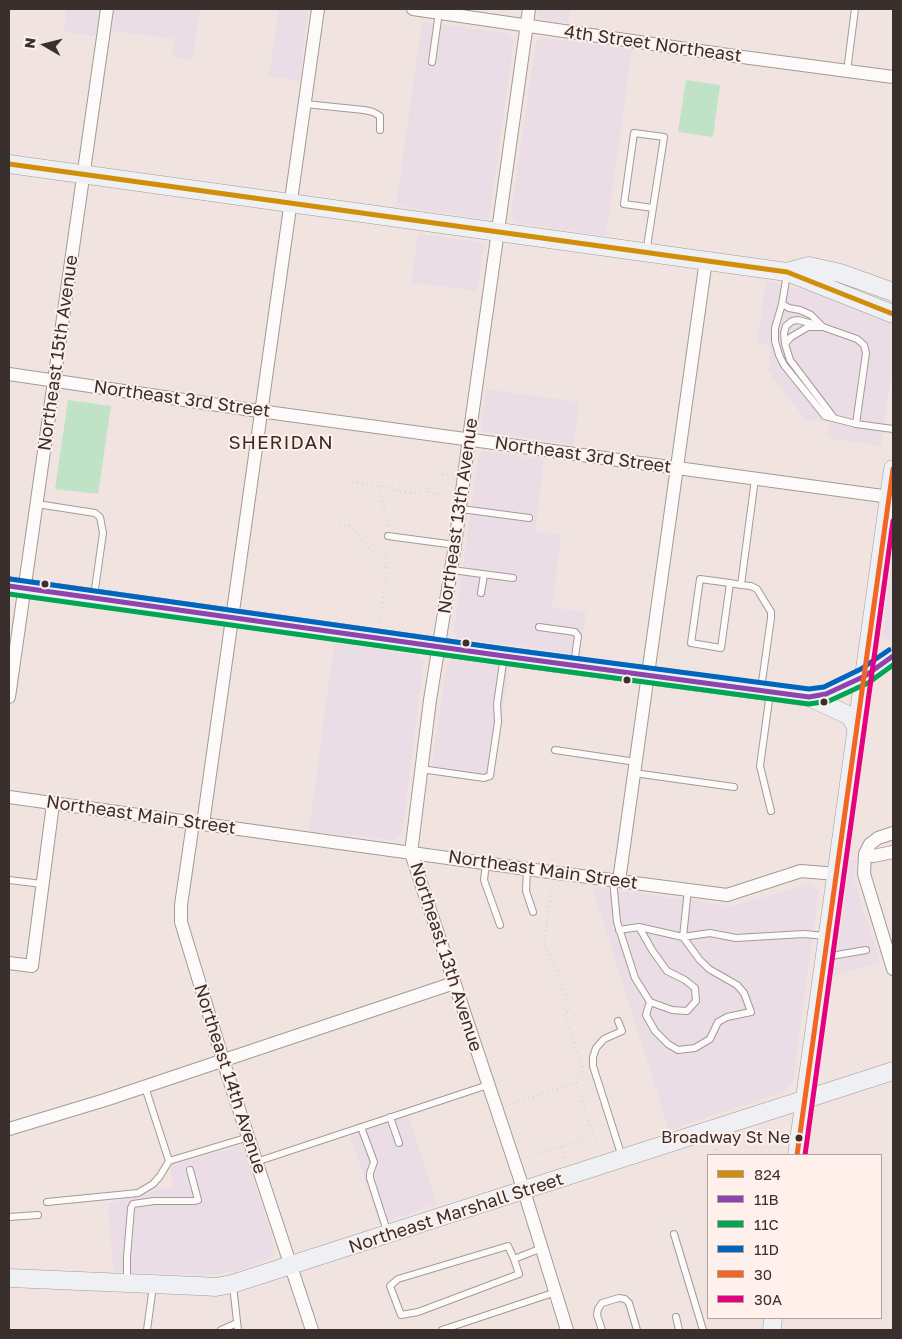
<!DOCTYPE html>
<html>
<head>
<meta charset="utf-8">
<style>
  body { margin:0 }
  #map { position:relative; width:902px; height:1339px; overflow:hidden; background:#f1e4e0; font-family:"Golos Text",sans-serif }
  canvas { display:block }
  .frame { position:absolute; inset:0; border:10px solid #39302d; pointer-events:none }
  .legend { position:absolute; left:707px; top:1154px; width:175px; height:165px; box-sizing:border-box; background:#fff0eb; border:1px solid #b0a39f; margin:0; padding:6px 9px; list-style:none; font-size:15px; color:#39302d }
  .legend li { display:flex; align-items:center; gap:10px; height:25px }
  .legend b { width:25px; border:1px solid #b0a39f }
  .north { position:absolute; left:20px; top:20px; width:50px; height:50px; -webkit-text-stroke:4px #fff0eb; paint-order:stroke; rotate:278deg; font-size:14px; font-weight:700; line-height:20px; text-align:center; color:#39302d }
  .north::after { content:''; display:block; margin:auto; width:18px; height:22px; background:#39302d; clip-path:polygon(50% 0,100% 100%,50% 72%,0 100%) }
</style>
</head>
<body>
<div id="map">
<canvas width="902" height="1339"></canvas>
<div class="frame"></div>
<ul class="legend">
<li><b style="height:6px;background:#d18e09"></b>824</li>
<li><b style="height:6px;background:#8e44ad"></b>11B</li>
<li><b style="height:6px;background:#00a651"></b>11C</li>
<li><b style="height:6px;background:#0065bd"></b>11D</li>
<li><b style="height:6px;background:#f26522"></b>30</li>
<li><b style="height:6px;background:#e5007d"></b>30A</li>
</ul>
<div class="north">N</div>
</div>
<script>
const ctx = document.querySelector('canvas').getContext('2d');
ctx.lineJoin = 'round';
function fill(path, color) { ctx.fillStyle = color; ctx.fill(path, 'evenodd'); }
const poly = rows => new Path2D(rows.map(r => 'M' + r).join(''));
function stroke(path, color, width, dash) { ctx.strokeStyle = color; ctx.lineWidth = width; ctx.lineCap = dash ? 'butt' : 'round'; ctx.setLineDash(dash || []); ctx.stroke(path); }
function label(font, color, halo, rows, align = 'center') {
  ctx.font = font + ' "Golos Text",sans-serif'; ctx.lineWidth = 4; ctx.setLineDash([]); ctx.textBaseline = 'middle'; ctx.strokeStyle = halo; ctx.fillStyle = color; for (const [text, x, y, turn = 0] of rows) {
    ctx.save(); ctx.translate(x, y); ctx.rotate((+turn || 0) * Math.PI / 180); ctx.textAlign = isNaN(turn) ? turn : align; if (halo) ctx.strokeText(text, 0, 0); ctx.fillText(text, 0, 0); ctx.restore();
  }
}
fill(poly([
  [67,9,99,9,96,36,64,32],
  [115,9,200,9,193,60,172,57,174,39,112,31],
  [279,9,308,9,300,81,269,76],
  [539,9,570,9,568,24,541,19,538,13],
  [422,22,508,33,512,37,514,41,489,218,486,219,396,206],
  [543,38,632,49,606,236,517,223,511,215,536,41],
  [418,234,479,242,483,244,484,248,477,291,411,282],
  [766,281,819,293,890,322,893,326,893,362,881,446,827,438,829,422,806,420,768,371,771,349,766,344,757,342],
  [486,389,579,402,574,445,486,432,482,430,481,425],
  [485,451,544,460,535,531,561,535,552,607,586,612,580,655,459,638,455,635,454,631,478,458,480,452],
  [893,551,893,640,887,641,883,637,882,633],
  [334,643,418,655,424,662,402,834,394,840,309,831],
  [453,659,509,667,493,780,431,771,447,664,449,661],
  [850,860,856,861,854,880,880,962,834,976],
  [811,883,819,890,793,1081,786,1091,669,1130,592,887,733,906],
  [408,1115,437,1204,379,1224,350,1134],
  [243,1145,274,1244,273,1254,268,1260,239,1270,215,1275,113,1272,108,1203,173,1186,170,1165]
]), '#eadde6');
fill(poly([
  [686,80,720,85,713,137,678,132],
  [68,400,111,406,98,494,55,489]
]), '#c0e3c8');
const lane = poly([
  [432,62,439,12],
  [847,71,855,9],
  [305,104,364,110,373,112,380,116,380,130],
  [647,251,648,240,653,208,664,137,634,133,624,204,653,208],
  [787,274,782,304,775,328,775,341,779,355,784,365,825,416,856,424,893,429],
  [782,304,789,308,800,310,811,315,823,327,857,339,864,345,866,353,856,424],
  [823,327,808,327,791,337,785,344,790,360,834,418],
  [785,344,784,333,786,326,792,321,798,320,817,325],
  [755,479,741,585,751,586,757,589,771,612,771,618,761,689],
  [37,504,95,513,100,517,103,533,94,596],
  [461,509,529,518],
  [388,536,455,545],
  [452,570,513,578],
  [730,583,721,648,691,643,700,579,730,583,741,585],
  [481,593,484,575],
  [539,627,575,632,578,636,574,664],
  [770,693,760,766,771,811],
  [555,750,636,762],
  [421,769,484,778,490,776,498,722,497,704,504,656],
  [634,773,734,787],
  [486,863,484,880,500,925],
  [527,869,526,891,533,912],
  [9,880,42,884],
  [613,880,617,922,635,978,650,1002,672,1010,687,1011,696,1001,695,988,685,980,667,971,652,950,639,927,619,930],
  [639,927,683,937,710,933,736,938,804,934,826,936],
  [825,957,866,950],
  [650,1002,646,1015,655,1031,668,1044,678,1050,695,1048,710,1039,718,1022,727,1017,751,1012,744,993,737,985,709,969,699,959,683,937,688,889],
  [618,1021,622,1031,604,1039,596,1048,593,1057,593,1066,622,1157],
  [145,1087,169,1161,249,1137],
  [390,1117,399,1143],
  [361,1127,374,1162,370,1173,370,1178,388,1234],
  [256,1162,488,1085],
  [47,1202,138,1193,153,1184,160,1176,169,1161],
  [9,1217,38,1215],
  [674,1234,703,1330],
  [514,1259,519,1274,418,1312,401,1315,390,1286,398,1279,508,1246,514,1259,542,1248],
  [127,1282,127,1257,131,1208,133,1204,154,1201,194,1201,198,1200,190,1170],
  [233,1286,238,1330],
  [676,1317,679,1330],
  [147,1330,153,1286],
  [221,1330,237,1323],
  [442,1330,556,1292],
  [602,1330,597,1315,598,1309,602,1303,619,1298,625,1299,629,1303,637,1330]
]);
const street = poly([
  [413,9,735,56,893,77],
  [529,9,469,438,455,545,430,700,411,853,524,1191,567,1330],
  [9,374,252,410,890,497],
  [9,697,107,9],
  [9,797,527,869,727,895,801,871,836,874],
  [193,823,181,905,181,922,227,1073,312,1330],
  [203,824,318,9],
  [893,833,878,838,870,844,865,854,864,874,893,969],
  [865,854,873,856,893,852],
  [619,881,706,260],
  [9,963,32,966,53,804],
  [9,1129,105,1100,454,983]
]);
const secondary = poly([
  [9,164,787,272,893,314],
  [787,272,809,266,840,273,893,292],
  [9,586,504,656,809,697,826,694,865,676,893,656],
  [809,697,850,716,857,729],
  [797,1155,893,469],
  [9,1278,198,1286,216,1287,232,1284,893,1071],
  [772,1330,773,1318]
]);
stroke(lane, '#a39a96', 8);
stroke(street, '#a39a96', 14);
stroke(secondary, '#a39a96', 19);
stroke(poly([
  [437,474,449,475],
  [352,482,393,488,395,491,416,493,419,491,427,492],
  [378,486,389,526],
  [428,488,427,492,446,495],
  [399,491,400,484],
  [339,524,351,526,387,569],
  [380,623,387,569,386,554,387,546],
  [552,886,544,942,553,966,555,965,570,1011,564,1013,584,1074],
  [583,1074,574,1077,598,1149],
  [509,1104,576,1083],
  [562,1147,566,1159],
  [715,1155,716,1147],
  [526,1157,593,1137]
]), '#d8d5d3', 2, [1, 4]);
stroke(lane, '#fdfbfa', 6);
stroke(street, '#fdfbfa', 12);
stroke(secondary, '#eef0f3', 18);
stroke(poly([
  [9,164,787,272,893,314]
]), '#d18e09', 5);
stroke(poly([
  [9,586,504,656,809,697,826,694,865,676,893,656]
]), '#8e44ad', 5);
stroke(poly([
  [9,594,503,663,809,704,829,701,868,683,893,665]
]), '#00a651', 5);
stroke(poly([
  [10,579,505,649,809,689,824,687,861,669,889,650]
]), '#0065bd', 5);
stroke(poly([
  [797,1155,893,469]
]), '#f26522', 5);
stroke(poly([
  [805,1155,893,521]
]), '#e5007d', 5);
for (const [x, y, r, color] of [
  [45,584,4.5,"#39302d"],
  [466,643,4.5,"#39302d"],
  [627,680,4.5,"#39302d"],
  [824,702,4.5,"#39302d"],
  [799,1138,4.5,"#39302d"]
]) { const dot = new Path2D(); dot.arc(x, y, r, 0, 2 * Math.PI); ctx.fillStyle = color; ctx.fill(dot); stroke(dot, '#fff0eb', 2); }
label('17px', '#39302d', '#fff0eb', [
  ["Broadway St Ne",790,1138]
], 'right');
label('18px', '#39302d', '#fff0eb', [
  ["4th Street Northeast",653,44,8],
  ["Northeast 15th Avenue",58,353,-82],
  ["Northeast 3rd Street",182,399,8],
  ["Northeast 3rd Street",583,455,8],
  ["Northeast 13th Avenue",458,516,-82],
  ["Northeast Main Street",141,815,8],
  ["Northeast Main Street",543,870,8],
  ["Northeast 13th Avenue",446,957,72],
  ["Northeast 14th Avenue",230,1079,72],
  ["Northeast Marshall Street",456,1213,-18]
]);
ctx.letterSpacing = '1px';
label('19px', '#3c2a24', '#fff0eb', [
  ["SHERIDAN",281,443]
]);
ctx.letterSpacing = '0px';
</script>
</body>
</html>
